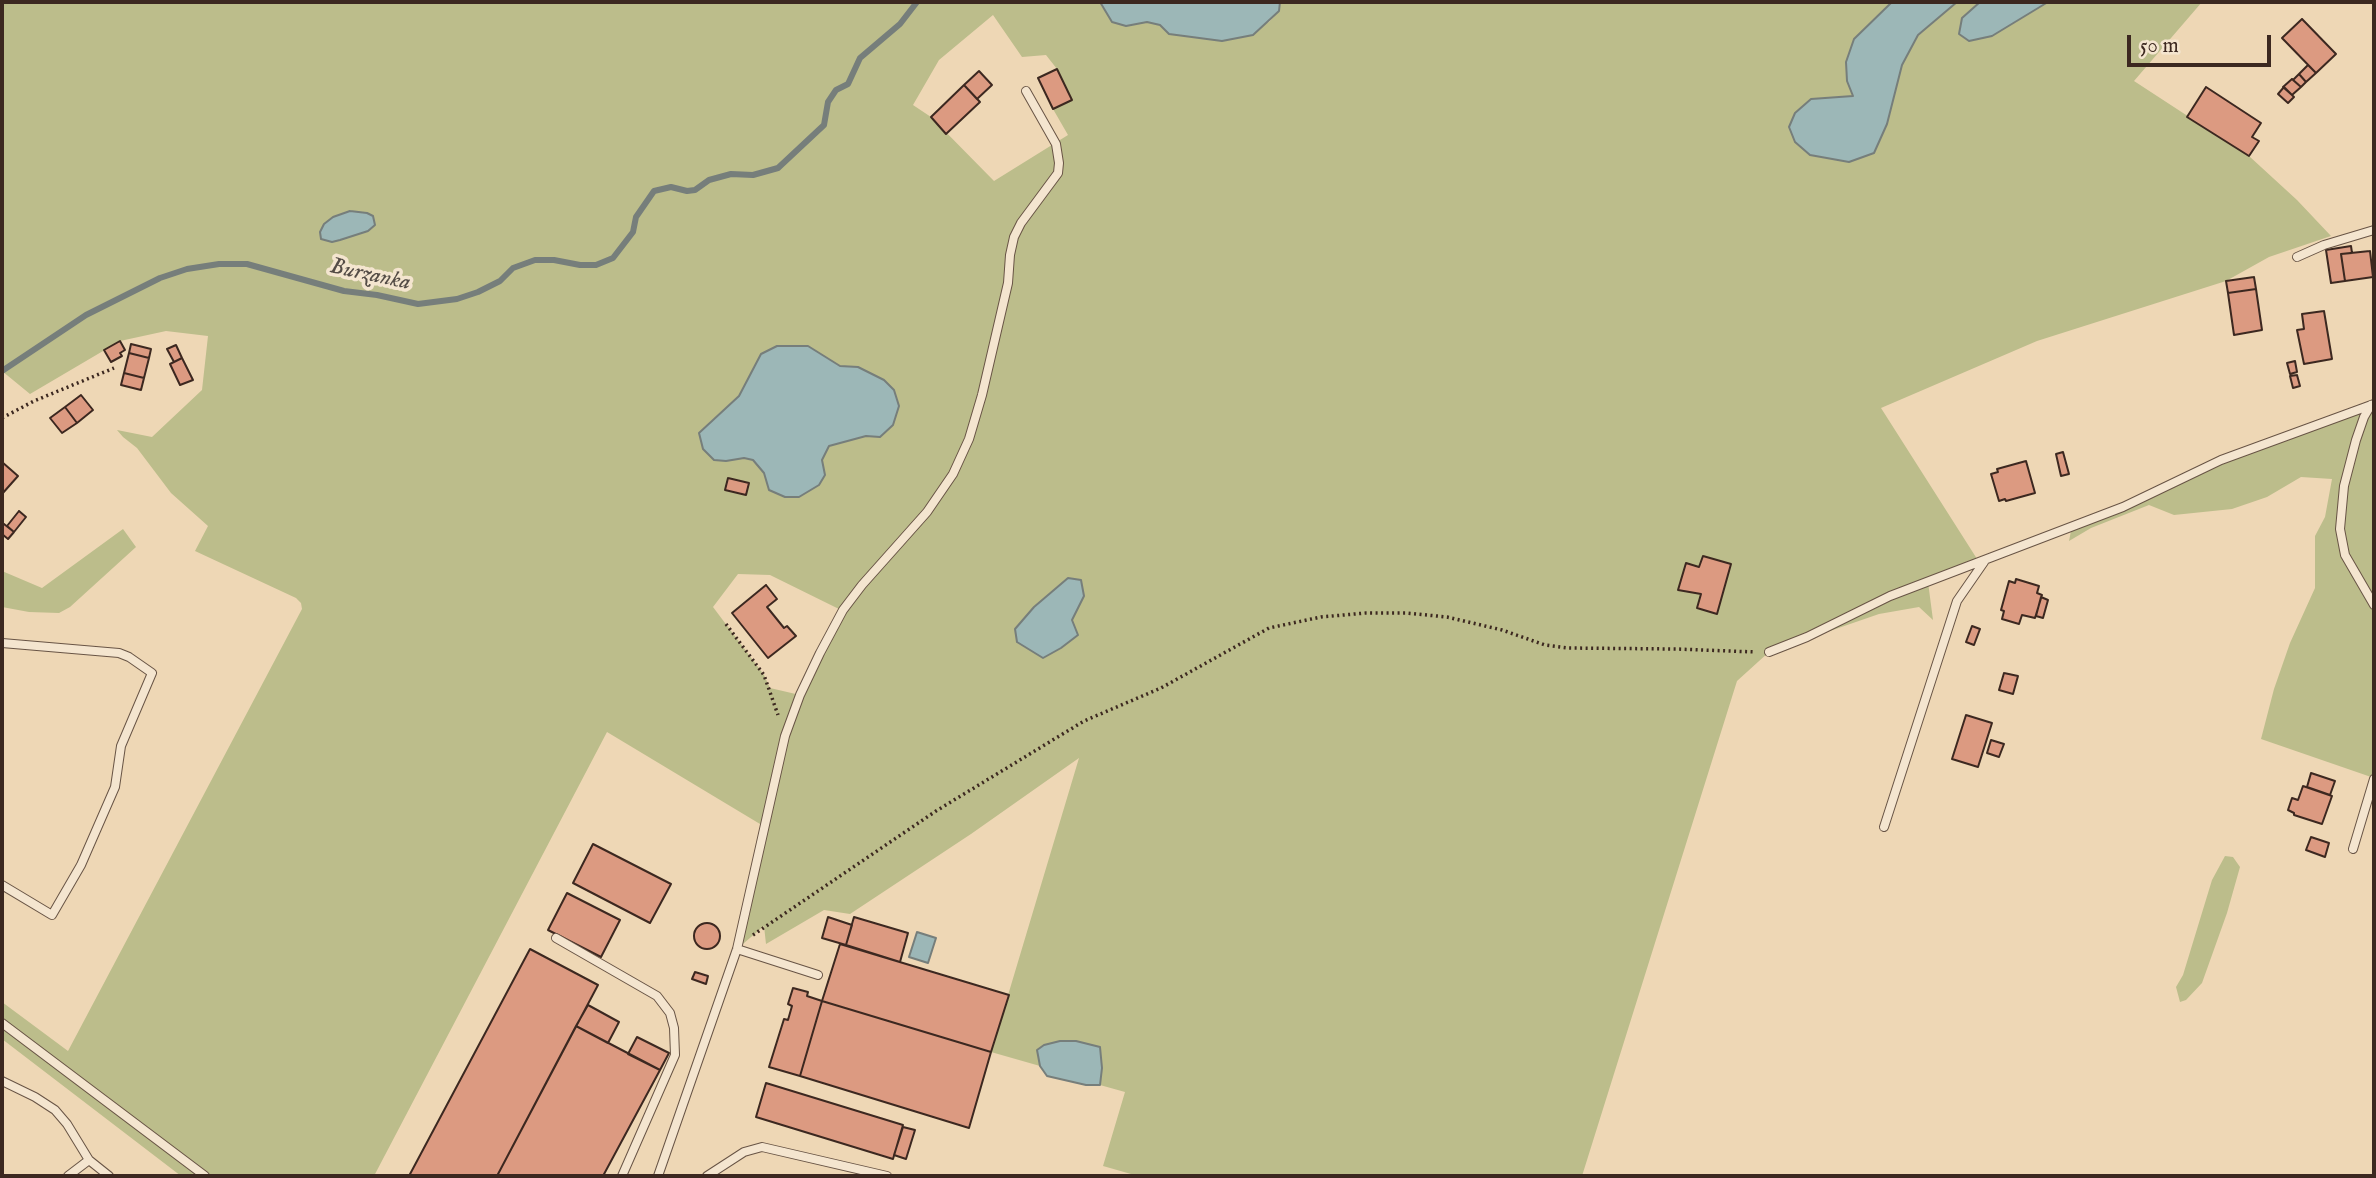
<!DOCTYPE html>
<html>
<head>
<meta charset="utf-8">
<style>
  body { margin:0 }
  #map { position:relative; width:2376px; height:1178px; overflow:hidden; background:#eed7b5; font-family:"IM FELL English",serif }
  canvas { display:block }
  .frame { position:absolute; inset:0; border:4px solid #3c2820; pointer-events:none }
  .scale { position:absolute; left:2127px; top:35px; width:144px; height:32px; box-sizing:border-box; border:4px solid #3c2820; border-top:0; padding-left:9px; font-size:21px; line-height:24px; white-space:nowrap; color:#3c2820; -webkit-text-stroke:5px #f4e5cf; paint-order:stroke }
</style>
</head>
<body>
<div id="map">
<canvas width="2376" height="1178"></canvas>
<div class="frame"></div>
<div class="scale">50 m</div>
</div>
<script>
const ctx = document.querySelector('canvas').getContext('2d');
ctx.lineJoin = 'round';
function fill(path, color) { ctx.fillStyle = color; ctx.fill(path, 'evenodd'); }
const poly = rows => new Path2D(rows.map(r => 'M' + r).join(''));
function stroke(path, color, width, dash) { ctx.strokeStyle = color; ctx.lineWidth = width; ctx.lineCap = dash ? 'butt' : 'round'; ctx.setLineDash(dash || []); ctx.stroke(path); }
function label(font, color, halo, rows, align = 'center') {
  ctx.font = font + ' "IM FELL English",serif'; ctx.lineWidth = 7; ctx.setLineDash([]); ctx.textBaseline = 'middle'; ctx.strokeStyle = halo; ctx.fillStyle = color; for (const [text, x, y, turn = 0] of rows) {
    ctx.save(); ctx.translate(x, y); ctx.rotate((+turn || 0) * Math.PI / 180); ctx.textAlign = isNaN(turn) ? turn : align; if (halo) ctx.strokeText(text, 0, 0); ctx.fillText(text, 0, 0); ctx.restore();
  }
}
fill(poly([
  [2,2,1100,2,1102,7,1126,26,1147,22,1160,25,1169,34,1222,41,1269,22,1279,11,1280,2,2202,2,2134,81,2249,156,2297,200,2331,236,2269,257,2226,281,2037,341,1881,408,1979,562,1928,582,1933,620,1919,607,1879,614,1769,652,1737,681,1582,1176,1132,1176,1131,1174,1103,1166,1125,1092,1100,1085,1086,1085,1047,1076,1040,1066,991,1052,1079,758,971,834,850,914,824,910,766,944,764,926,737,949,765,827,607,732,374,1176,181,1176,2,1039,2,1002,68,1051,302,609,301,603,296,598,195,551,208,526,171,493,137,448,123,437,117,430,152,437,202,390,208,336,166,331,120,341,30,394,2,371],
  [993,15,1022,57,1046,55,1057,69,1072,99,1053,109,1068,135,994,181,931,117,913,105,939,60],
  [808,346,840,366,858,367,880,437,866,436,829,446,822,460,769,490,764,473,753,460,744,458,726,461,709,423,739,396],
  [738,574,770,575,843,611,800,695,770,688,764,675,713,607],
  [2374,407,2374,778,2261,739,2274,689,2290,643,2315,588,2315,536,2325,517,2332,479,2301,477,2267,497,2232,509,2174,515,2149,505,2091,528,2069,541,2072,526,2206,467],
  [123,529,136,547,70,607,59,613,29,612,2,607,2,571,42,588],
  [2225,856,2233,857,2240,867,2227,913,2202,983,2186,1000,2180,1002,2176,987,2183,975,2212,880]
]), '#bcbd8b');
const water = poly([
  [1100,2,1280,2,1279,11,1253,35,1222,41,1169,34,1160,25,1147,22,1126,26,1112,22,1100,2],
  [1892,2,1957,2,1918,35,1902,65,1887,124,1874,153,1849,162,1810,155,1795,142,1789,127,1795,113,1811,99,1853,96,1847,81,1846,62,1854,39,1892,2],
  [1980,2,2048,2,1992,36,1969,41,1959,34,1962,18,1980,2],
  [350,211,367,213,373,216,375,225,368,231,340,240,332,242,321,239,320,232,324,224,333,217,350,211],
  [777,346,808,346,840,366,858,367,884,380,894,390,899,406,893,425,880,437,866,436,829,446,822,460,825,475,819,485,799,497,785,497,769,490,764,473,753,460,744,458,726,461,714,460,703,449,699,433,739,396,761,354,777,346],
  [1068,578,1081,580,1084,596,1072,620,1078,635,1061,648,1043,658,1017,642,1015,629,1034,607,1068,578],
  [917,932,936,938,928,963,909,957,917,932],
  [1060,1041,1076,1041,1100,1047,1102,1068,1100,1085,1086,1085,1047,1076,1040,1066,1037,1050,1044,1045,1060,1041]
]);
fill(water, '#9cb7b7');
stroke(water, '#767e7b', 2);
stroke(poly([
  [2,371,86,315,160,278,187,269,219,264,247,264,344,291,377,295,418,304,457,299,478,292,500,281,513,268,535,260,554,260,580,265,596,265,613,258,633,232,636,217,654,191,671,187,687,191,695,190,709,180,731,174,753,175,778,168,824,125,828,102,836,90,848,84,860,58,900,24,917,2]
]), '#767e7b', 6);
const building = poly([
  [2302,19,2336,54,2316,73,2282,38,2302,19],
  [2308,65,2316,73,2306,82,2299,74,2308,65],
  [1057,69,1072,100,1053,109,1038,78,1057,69],
  [979,71,992,85,977,99,964,85,979,71],
  [2299,74,2306,82,2301,87,2293,80,2299,74],
  [2292,79,2301,87,2292,95,2283,87,2292,79],
  [964,85,980,102,946,134,931,117,964,85],
  [2206,87,2261,123,2252,137,2259,141,2249,156,2187,117,2206,87],
  [2284,87,2294,97,2288,103,2278,94,2284,87],
  [2351,246,2352,253,2341,254,2345,281,2331,283,2326,250,2351,246],
  [2370,251,2373,277,2345,281,2341,254,2370,251],
  [2254,277,2256,289,2228,293,2226,281,2254,277],
  [2256,289,2262,330,2234,335,2228,293,2256,289],
  [2324,311,2332,359,2304,364,2297,330,2304,329,2302,314,2324,311],
  [120,341,125,350,120,353,122,356,111,362,104,350,120,341],
  [131,344,151,349,149,358,129,353,131,344],
  [176,345,182,358,174,362,167,349,176,345],
  [129,353,149,358,144,378,124,373,129,353],
  [182,358,193,380,180,385,170,364,182,358],
  [2295,361,2297,372,2290,374,2287,363,2295,361],
  [124,373,144,378,141,390,121,385,124,373],
  [2297,375,2300,386,2293,388,2290,376,2297,375],
  [81,395,93,410,77,423,65,407,81,395],
  [65,407,77,423,62,433,50,418,65,407],
  [2063,452,2069,474,2061,476,2056,454,2063,452],
  [2026,461,2035,493,2006,501,2005,499,1999,501,1991,474,1998,472,1997,469,2026,461],
  [2,462,18,476,2,494,2,462],
  [728,478,749,483,746,495,725,490,728,478],
  [19,511,26,517,14,532,7,526,19,511],
  [4,524,14,532,8,539,2,534,2,527,4,524],
  [1703,556,1731,564,1717,614,1697,608,1701,594,1678,590,1686,563,1699,567,1703,556],
  [2016,579,2039,586,2037,593,2042,595,2035,618,2022,615,2019,624,2002,619,2004,611,2001,610,2009,581,2015,583,2016,579],
  [766,585,777,599,767,607,784,628,787,626,796,636,768,658,732,613,766,585],
  [2041,597,2048,600,2043,618,2036,616,2041,597],
  [1972,626,1980,629,1974,645,1966,642,1972,626],
  [2004,673,2018,676,2013,694,1999,690,2004,673],
  [1966,715,1992,723,1978,767,1952,759,1966,715],
  [1991,740,2004,744,1999,757,1987,753,1991,740],
  [2311,773,2335,781,2330,795,2307,787,2311,773],
  [2303,786,2332,796,2322,824,2294,815,2294,813,2288,810,2292,798,2298,800,2303,786],
  [2311,837,2329,843,2325,857,2306,850,2311,837],
  [593,844,671,884,650,923,573,883,593,844],
  [567,893,620,920,601,957,548,930,567,893],
  [828,917,852,925,846,945,822,938,828,917],
  [854,917,908,933,900,962,846,945,854,917],
  '694 936a13 13 0 1 1 26 0a13 13 0 1 1-26 0Z',
  [840,944,1009,995,991,1052,822,1001,840,944],
  [530,949,598,985,497,1176,409,1176,530,949],
  [695,972,708,976,706,984,692,979,695,972],
  [793,988,808,992,807,996,822,1001,800,1076,769,1067,784,1019,788,1020,792,1006,788,1004,793,988],
  [822,1001,991,1052,969,1128,800,1076,822,1001],
  [588,1005,619,1022,608,1043,576,1026,588,1005],
  [576,1026,660,1070,603,1176,497,1176,576,1026],
  [637,1037,669,1053,660,1070,628,1054,637,1037],
  [766,1083,903,1125,893,1159,756,1117,766,1083],
  [903,1127,915,1130,906,1159,894,1155,903,1127]
]);
fill(building, '#dc9a81');
stroke(building, '#3c2820', 2);
const lane = poly([
  [2297,257,2324,245,2374,230],
  [2371,405,2364,417,2356,440,2344,486,2340,529,2345,555,2374,605],
  [2,643,119,653,129,657,152,673,121,746,115,787,81,865,52,915,2,885],
  [1769,652,1807,637,1890,596,2123,507,2221,460,2374,404],
  [1884,827,1957,601,1984,562],
  [2353,849,2374,779],
  [556,938,657,996,670,1013,674,1028,675,1055,622,1176],
  [737,949,818,975],
  [2,1023,205,1176],
  [2,1081,35,1097,55,1110,67,1124,89,1160,109,1176],
  [68,1176,89,1160],
  [658,1176,737,949,785,736,800,695,820,653,843,610,862,585,927,512,953,474,969,439,982,395,1008,283,1010,255,1014,237,1021,223,1058,173,1059,163,1056,144,1026,91],
  [707,1176,744,1152,762,1147,887,1176]
]);
stroke(lane, '#685445', 10);
stroke(poly([
  [2,418,34,401,114,368],
  [726,624,764,675,778,715],
  [753,935,936,811,1084,721,1161,688,1269,628,1321,617,1366,613,1406,613,1447,617,1502,630,1545,645,1568,648,1676,649,1756,652]
]), '#3c2820', 3.5, [2, 3.5]);
stroke(lane, '#f4e5cf', 8);
label('italic 23px', '#544c46', '#f4e5cf', [
  ["Burzanka",370,276,12]
]);
</script>
</body>
</html>
